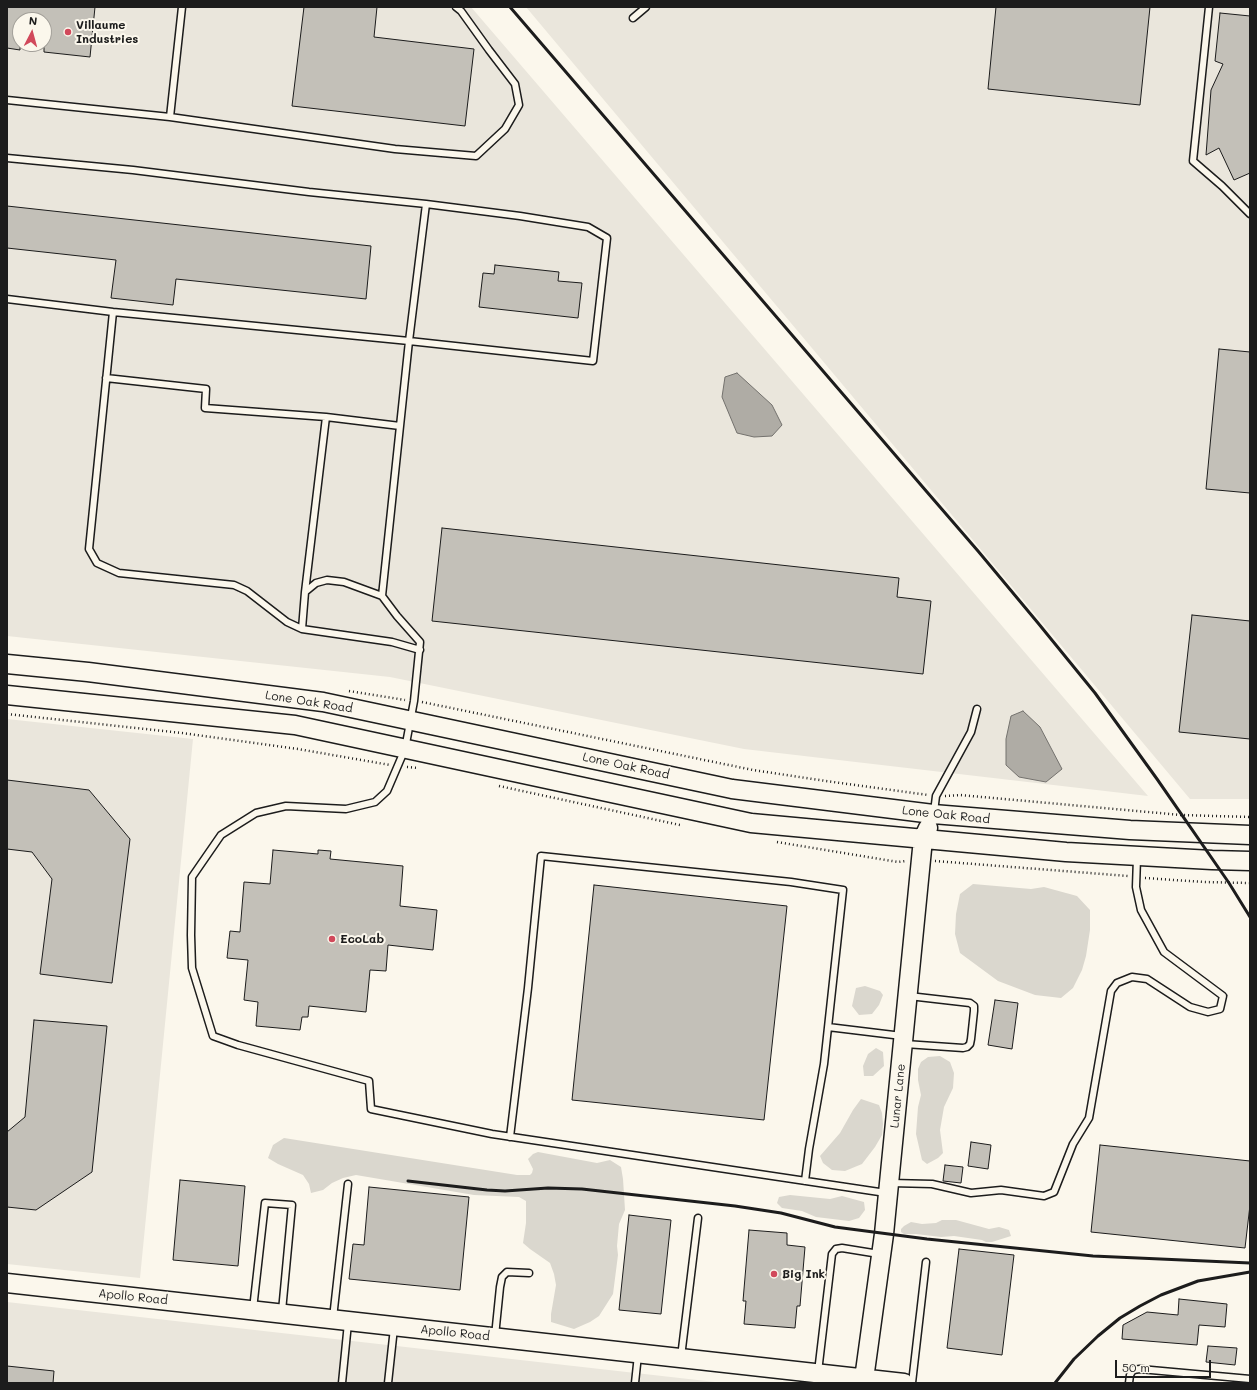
<!DOCTYPE html>
<html>
<head>
<meta charset="utf-8">
<style>
  body { margin:0 }
  #map { position:relative; width:1257px; height:1390px; overflow:hidden; background:#fbf7ec; font-family:Mali,sans-serif }
  canvas { display:block }
  .frame { position:absolute; inset:0; border:8px solid #1c1c1c; pointer-events:none }
  .north { position:absolute; left:12px; top:12px; width:40px; height:40px; box-sizing:border-box; background:#fbf7ec; border:1px solid #a29f99; border-radius:50%; rotate:6deg; font-size:11px; font-weight:700; line-height:16px; text-align:center; color:#1c1c1c }
  .north::after { content:''; display:block; margin:auto; width:14px; height:18px; background:#d1495b; clip-path:polygon(50% 0,100% 100%,50% 72%,0 100%) }
  .scale { position:absolute; left:1115px; top:1360px; width:96px; height:18px; box-sizing:border-box; border:2px solid #1c1c1c; border-top:0; padding-left:5px; font-size:12px; line-height:14px; white-space:nowrap; color:#1c1c1c; -webkit-text-stroke:3px #fbf7ec; paint-order:stroke }
</style>
</head>
<body>
<div id="map">
<canvas width="1257" height="1390"></canvas>
<div class="frame"></div>
<div class="north">N</div>
<div class="scale">50 m</div>
</div>
<script>
const ctx = document.querySelector('canvas').getContext('2d');
ctx.lineJoin = 'round';
function fill(path, color) { ctx.fillStyle = color; ctx.fill(path, 'evenodd'); }
const poly = rows => new Path2D(rows.map(r => 'M' + r).join(''));
function stroke(path, color, width, dash) { ctx.strokeStyle = color; ctx.lineWidth = width; ctx.lineCap = dash ? 'butt' : 'round'; ctx.setLineDash(dash || []); ctx.stroke(path); }
function label(font, color, halo, rows, align = 'center') {
  ctx.font = font + ' Mali,sans-serif'; ctx.lineWidth = 4; ctx.setLineDash([]); ctx.textBaseline = 'middle'; ctx.strokeStyle = halo; ctx.fillStyle = color; for (const [text, x, y, turn = 0] of rows) {
    ctx.save(); ctx.translate(x, y); ctx.rotate((+turn || 0) * Math.PI / 180); ctx.textAlign = isNaN(turn) ? turn : align; if (halo) ctx.strokeText(text, 0, 0); ctx.fillText(text, 0, 0); ctx.restore();
  }
}
fill(poly([
  [7,7,471,7,1148,796,744,749,390,677,7,636],
  [20,20,44,20,44,44,20,44],
  [526,7,1250,7,1250,799,1190,799],
  [7,719,193,739,140,1278,7,1264],
  [7,1302,724,1383,7,1383]
]), '#eae6dc');
fill(poly([
  [973,884,1031,889,1044,887,1077,896,1090,910,1090,930,1086,956,1082,970,1073,988,1061,998,1035,995,998,981,960,953,955,934,956,914,960,894],
  [865,986,880,991,883,995,879,1005,872,1014,859,1015,852,1006,856,988],
  [876,1048,883,1052,884,1066,873,1076,864,1076,863,1066,868,1054],
  [940,1056,950,1062,954,1073,953,1088,944,1107,940,1130,943,1153,938,1158,927,1164,922,1160,916,1134,918,1107,921,1095,918,1080,918,1069,921,1062,928,1057],
  [861,1099,879,1105,882,1113,883,1124,882,1135,875,1147,862,1164,845,1171,832,1170,823,1163,820,1156,840,1133,853,1110],
  [284,1138,517,1175,530,1175,532,1173,533,1169,528,1159,533,1154,538,1152,597,1163,610,1160,621,1167,623,1179,625,1210,619,1224,617,1246,618,1255,613,1294,599,1316,590,1322,574,1329,551,1322,551,1314,556,1285,554,1274,550,1263,530,1249,523,1243,526,1223,526,1201,519,1197,474,1195,356,1175,343,1178,332,1183,323,1190,311,1193,309,1184,303,1175,278,1164,268,1158,273,1145],
  [790,1195,830,1199,842,1196,864,1202,865,1210,859,1218,849,1221,816,1217,802,1211,782,1208,777,1203,779,1197],
  [942,1220,956,1220,989,1229,999,1227,1009,1230,1011,1236,992,1242,986,1242,982,1240,954,1236,941,1237,916,1234,904,1234,901,1232,901,1229,904,1226,911,1222,922,1224,936,1223]
]), '#dad7ce');
const water = poly([
  [737,373,772,405,782,425,772,436,754,437,737,433,722,397,725,377,737,373],
  [1023,711,1040,727,1062,769,1046,782,1019,777,1006,765,1006,739,1011,716,1023,711]
]);
fill(water, '#afaca5');
stroke(water, '#74726e', 1);
const building = poly([
  [7,7,95,7,90,57,44,52,44,20,20,20,20,50,7,48,7,7],
  [304,7,377,7,374,37,474,49,465,126,292,106,304,7],
  [996,7,1150,7,1140,105,988,89,996,7],
  [1220,13,1250,16,1250,173,1234,180,1219,148,1206,155,1211,90,1223,64,1215,61,1220,13],
  [7,206,371,246,366,299,176,279,173,305,111,298,116,260,7,248,7,206],
  [495,265,559,272,558,281,582,283,578,318,479,307,483,273,494,274,495,265],
  [1219,349,1250,352,1250,493,1206,489,1219,349],
  [442,528,899,578,897,597,931,601,923,674,432,621,442,528],
  [1192,615,1250,621,1250,739,1179,732,1192,615],
  [7,780,89,790,130,839,112,983,40,974,52,879,32,852,7,849,7,780],
  [273,850,318,854,318,850,331,851,330,859,403,866,400,906,437,910,433,950,388,945,386,971,370,970,366,1012,309,1006,308,1017,302,1017,300,1030,256,1026,258,1002,244,1000,248,960,227,958,230,931,240,932,244,882,270,884,273,850],
  [594,885,787,906,764,1120,572,1100,594,885],
  [995,1000,1018,1003,1012,1049,988,1045,995,1000],
  [34,1020,107,1026,92,1172,36,1210,7,1207,7,1132,25,1117,34,1020],
  [971,1142,991,1145,988,1169,968,1166,971,1142],
  [1100,1145,1250,1161,1250,1205,1245,1248,1091,1232,1100,1145],
  [945,1165,963,1167,961,1183,943,1181,945,1165],
  [180,1180,245,1186,238,1266,173,1260,180,1180],
  [369,1187,469,1197,460,1290,349,1279,353,1244,364,1245,369,1187],
  [629,1215,671,1220,661,1314,619,1310,629,1215],
  [749,1230,787,1233,787,1245,805,1247,800,1306,797,1306,795,1328,744,1324,746,1301,743,1301,749,1230],
  [959,1249,1014,1255,1002,1355,947,1348,959,1249],
  [1179,1299,1227,1304,1225,1327,1199,1325,1197,1345,1122,1339,1123,1325,1147,1312,1178,1315,1179,1299],
  [1208,1346,1237,1348,1235,1365,1206,1362,1208,1346],
  [7,1366,54,1371,53,1383,7,1383,7,1366]
]);
fill(building, '#c3c0b8');
stroke(building, '#1c1c1c', 1);
const lane = poly([
  [1209,7,1193,161,1222,186,1250,214],
  [633,18,646,7],
  [7,100,170,117,395,149,476,156,505,129,519,105,515,84,489,50,461,11,456,7],
  [170,117,182,7],
  [7,158,133,170,309,192,426,204,520,216,588,227,607,238,593,361,409,341,426,204],
  [7,299,113,312,409,341,382,596,397,616,420,642,414,701,405,749,387,791,375,802,346,809,286,806,256,813,221,835,192,877,191,935,192,968,213,1036,238,1045,369,1081,371,1109,492,1134,886,1193],
  [113,312,89,549,97,563,119,573,234,585,247,591,287,622,302,629,392,642,420,650],
  [106,378,206,389,205,408,326,417],
  [305,592,326,417,400,426],
  [302,629,305,592,316,583,327,580,344,582,382,596],
  [934,812,936,796,971,732,977,709],
  [828,1027,902,1036],
  [905,1044,963,1048,967,1047,970,1044,971,1039,974,1011,974,1006,970,1003,909,996],
  [510,1137,528,988,541,856,791,882,843,890,824,1064,809,1149,805,1181],
  [891,1183,932,1184,971,1193,1001,1190,1044,1196,1054,1192,1073,1144,1089,1118,1111,991,1117,983,1132,977,1147,979,1190,1007,1208,1012,1220,1009,1223,996,1164,952,1141,910,1136,887,1137,858],
  [253,1309,265,1203,292,1205,282,1311],
  [333,1318,348,1184],
  [495,1336,500,1287,502,1277,507,1272,529,1273],
  [681,1357,698,1218],
  [818,1372,832,1254,836,1249,842,1248,879,1254],
  [342,1383,348,1323],
  [388,1383,394,1328],
  [635,1383,638,1355],
  [912,1383,926,1262],
  [1129,1383,1130,1375,1133,1370,1140,1369,1250,1379]
]);
const secondary = poly([
  [7,664,88,672,323,702,732,789,933,814,1130,830,1250,835],
  [7,695,295,725,751,823,1066,852,1212,860,1250,861],
  [7,1283,904,1383],
  [864,1379,884,1234,923,839,928,828]
]);
stroke(lane, '#1c1c1c', 9);
stroke(secondary, '#1c1c1c', 21);
stroke(poly([
  [349,691,405,700],
  [422,702,753,770,826,781,928,795],
  [7,714,182,733,298,749,390,765],
  [407,767,418,768],
  [499,786,680,825],
  [945,796,960,795,1181,815,1250,817],
  [777,842,898,862,906,861],
  [935,861,1128,876],
  [1145,878,1204,882,1250,883]
]), '#1c1c1c', 2.5, [1, 3]);
stroke(lane, '#fbf7ec', 6);
stroke(secondary, '#fbf7ec', 18);
stroke(poly([
  [510,7,927,492,978,551,1038,623,1095,693,1157,779,1229,883,1250,917],
  [408,1181,487,1190,505,1191,548,1188,582,1189,735,1206,781,1213,835,1227,927,1239,1093,1256,1250,1263],
  [1055,1383,1074,1359,1098,1336,1120,1318,1140,1306,1161,1295,1198,1281,1250,1272]
]), '#1c1c1c', 3);
for (const [x, y, r, color] of [
  [68,32,4,"#d1495b"],
  [332,939,4,"#d1495b"],
  [774,1274,4,"#d1495b"]
]) { const dot = new Path2D(); dot.arc(x, y, r, 0, 2 * Math.PI); ctx.fillStyle = color; ctx.fill(dot); stroke(dot, '#fbf7ec', 1.5); }
label('bold 12px', '#1c1c1c', '#fbf7ec', [
  ["Villaume",76,25],
  ["Industries",76,39],
  ["EcoLab",340,939],
  ["Big Ink",782,1274]
], 'left');
label('12px', '#1c1c1c', '#fbf7ec', [
  ["Lone Oak Road",309,702,9],
  ["Lone Oak Road",626,766,12],
  ["Lone Oak Road",946,815,6],
  ["Lunar Lane",898,1096,-84],
  ["Apollo Road",133,1297,6],
  ["Apollo Road",455,1333,6]
]);
</script>
</body>
</html>
